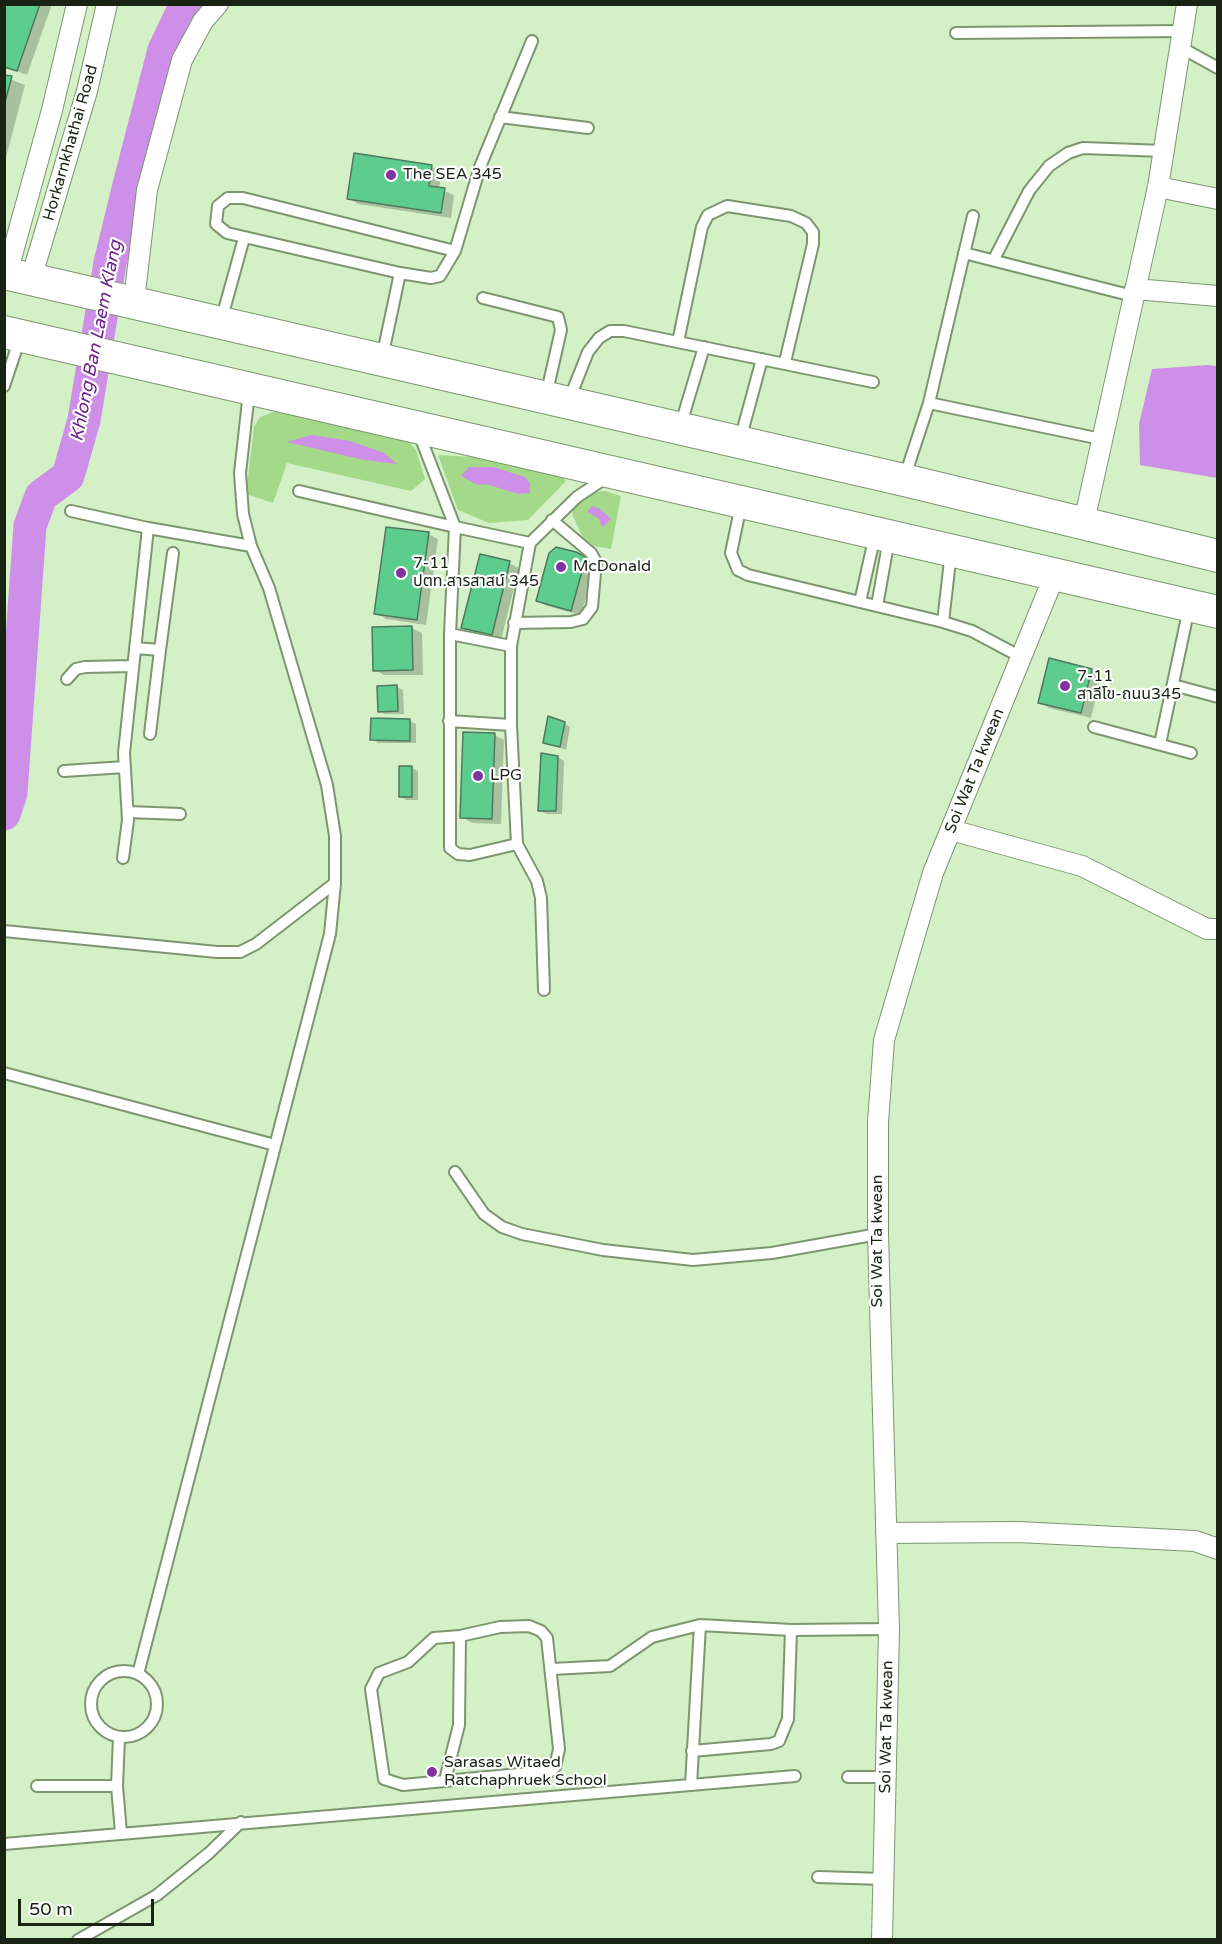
<!DOCTYPE html>
<html>
<head>
<meta charset="utf-8">
<style>
  body { margin:0 }
  #map { position:relative; width:1222px; height:1944px; overflow:hidden; background:#d4f0c7; font-family:"Varela Round",sans-serif }
  canvas { display:block }
  .frame { position:absolute; inset:0; border:6px solid #192314; pointer-events:none }
  .scale { position:absolute; left:18px; top:1899px; width:136px; height:27px; box-sizing:border-box; border:3px solid #192314; border-top:0; padding-left:8px; font-size:18px; line-height:21px; white-space:nowrap; color:#192314; -webkit-text-stroke:4px #fff; paint-order:stroke }
</style>
</head>
<body>
<div id="map">
<canvas width="1222" height="1944"></canvas>
<div class="frame"></div>
<div class="scale">50 m</div>
</div>
<script>
const ctx = document.querySelector('canvas').getContext('2d');
ctx.lineJoin = 'round';
function fill(path, color) { ctx.fillStyle = color; ctx.fill(path, 'evenodd'); }
const poly = rows => new Path2D(rows.map(r => 'M' + r).join(''));
function stroke(path, color, width, dash) { ctx.strokeStyle = color; ctx.lineWidth = width; ctx.lineCap = dash ? 'butt' : 'round'; ctx.setLineDash(dash || []); ctx.stroke(path); }
function label(font, color, halo, rows, align = 'center') {
  ctx.font = font + ' "Varela Round","Noto Sans Thai",sans-serif'; ctx.lineWidth = 4.5; ctx.setLineDash([]); ctx.textBaseline = 'middle'; ctx.strokeStyle = halo; ctx.fillStyle = color; for (const [text, x, y, turn = 0] of rows) {
    ctx.save(); ctx.translate(x, y); ctx.rotate((+turn || 0) * Math.PI / 180); ctx.textAlign = isNaN(turn) ? turn : align; if (halo) ctx.strokeText(text, 0, 0); ctx.fillText(text, 0, 0); ctx.restore();
  }
}
fill(poly([
  [276,411,407,440,416,450,425,479,411,491,287,463,273,503,246,494,254,427,260,417],
  [438,455,491,458,562,477,566,481,528,520,489,523,458,510],
  [605,491,621,496,611,549,594,546,582,536,572,514,574,505,592,492]
]), '#a3d989');
fill(poly([
  [1207,365,1217,366,1217,478,1140,465,1139,424,1152,369],
  [311,435,350,441,384,453,397,464,364,460,287,442],
  [469,467,493,467,525,477,530,484,530,493,518,494,486,484,478,485,461,476],
  [592,506,600,509,611,519,603,527,598,518,587,512]
]), '#cd8fe7');
fill(poly([
  [4,4,52,4,27,75,4,66],
  [4,77,25,85,4,165],
  [432,167,442,172,439,189,454,195,451,218,358,204,349,198],
  [428,534,438,539,426,625,386,619,376,613],
  [576,553,595,564,581,615,547,606,537,601],
  [509,563,519,568,501,640,473,633,463,627],
  [412,628,422,633,423,675,384,675,375,670],
  [1091,670,1101,676,1091,718,1049,708,1040,702],
  [397,687,403,690,404,714,385,714,379,711],
  [372,720,410,721,416,724,416,743,378,743,372,739],
  [564,723,570,727,566,750,545,742],
  [494,735,504,740,501,824,472,823,462,817],
  [558,757,564,761,562,814,546,814,539,810],
  [412,768,418,771,418,800,406,800,400,796]
]), '#0003');
stroke(poly([
  [4,814,11,793,30,526,41,496,68,476,84,420,110,263,129,185,164,50,186,4]
]), '#cd8fe7', 33);
const building = poly([
  [4,4,40,4,17,71,4,67,4,4],
  [4,75,12,76,4,106,4,75],
  [354,153,432,165,429,186,445,188,441,213,347,199,354,153],
  [386,527,429,532,417,620,374,614,386,527],
  [556,547,576,552,586,557,571,611,536,601,549,553,556,547],
  [480,554,510,561,492,635,461,628,480,554],
  [412,626,413,670,373,671,372,627,412,626],
  [1049,658,1092,669,1081,713,1038,703,1049,658],
  [397,685,398,711,378,712,377,686,397,685],
  [548,716,565,722,560,747,543,743,548,716],
  [371,718,410,719,410,741,370,740,371,718],
  [463,732,495,733,492,819,460,818,463,732],
  [541,753,558,756,556,811,538,811,541,753],
  [399,766,412,766,412,797,399,797,399,766]
]);
fill(building, '#5ccd8c');
stroke(building, '#4f785e', 1.5);
const service = poly([
  [956,33,1183,31],
  [1180,47,1218,68],
  [500,117,588,128],
  [964,253,1133,296],
  [994,259,1029,191,1049,166,1068,153,1083,148,1164,151],
  [400,273,227,233,216,224,218,206,228,198,243,198,455,251],
  [483,298,558,317,561,330,546,396],
  [221,321,244,238],
  [678,342,702,227,708,215,727,206,791,216,806,223,813,232,813,244,785,362],
  [382,358,400,273,431,278,440,276,455,251,480,167,532,41],
  [4,386,20,338],
  [569,400,588,352,599,338,610,331,624,331,873,382],
  [929,403,1101,439],
  [680,427,704,347],
  [418,431,455,527,530,543,577,497,607,477],
  [740,440,762,359],
  [905,476,929,403,973,216],
  [299,491,455,527,450,634,450,848,458,854,470,855,517,844],
  [741,505,731,553,738,570,748,575,943,622,972,631,1021,657],
  [71,511,148,528],
  [530,543,511,646,511,725,517,844,537,881,541,898,544,990],
  [860,602,875,535],
  [877,606,889,539],
  [943,622,951,552],
  [514,623,571,622,583,619,592,607,596,562,591,553,552,520],
  [450,634,511,646],
  [135,648,160,650,150,734],
  [160,650,173,553],
  [67,679,76,669,85,667,133,666],
  [1173,685,1218,697],
  [449,721,511,725],
  [1094,727,1191,753],
  [1160,744,1189,608],
  [64,771,125,767],
  [128,812,180,814],
  [123,858,128,820,124,753,148,528,251,546],
  [4,931,217,952,240,952,256,944,335,883],
  [4,1073,275,1145],
  [455,1172,484,1214,502,1227,522,1234,603,1250,693,1260,772,1253,878,1234],
  [529,1626,541,1631,547,1638,559,1749,555,1767,551,1771,403,1785,384,1779,371,1689,379,1673,408,1662,434,1638,460,1636,500,1627,529,1626],
  [552,1669,610,1666,652,1637,700,1625,791,1630,889,1629],
  '91 1704a33 33 0 1 1 66 0a33 33 0 1 1-66 0Z',
  [138,1674,330,934,335,883,335,836,327,785,269,588,251,546,243,514,240,473,249,392],
  [119,1737,117,1786,121,1833],
  [692,1751,771,1744,779,1741,788,1719,791,1630],
  [848,1777,886,1777],
  [445,1780,459,1725,460,1636],
  [691,1785,700,1625],
  [37,1786,117,1786],
  [4,1844,795,1776],
  [818,1877,884,1879],
  [78,1940,157,1895,209,1853,241,1822]
]);
const minor = poly([
  [1158,187,1218,199],
  [7,273,52,110,77,4],
  [31,279,87,91,107,4],
  [1135,289,1218,296],
  [134,301,147,190,182,60,203,21,218,4],
  [1084,522,1158,187,1187,4],
  [951,830,1082,866,1207,929,1218,929],
  [886,1533,1018,1532,1195,1541,1218,1549],
  [882,1940,889,1629,878,1234,878,1122,884,1040,933,873,1055,574]
]);
const primary = poly([
  [4,273,904,480,1218,556],
  [4,332,1218,612]
]);
stroke(service, '#7d9670', 14);
stroke(minor, '#7d9670', 22);
stroke(primary, '#7d9670', 34);
stroke(service, '#fff', 10);
stroke(minor, '#fff', 20);
stroke(primary, '#fff', 32);
for (const [x, y, r, color] of [
  [391,175,6,"#8331a0"],
  [561,567,6,"#8331a0"],
  [401,573,6,"#8331a0"],
  [1065,686,6,"#8331a0"],
  [478,776,6,"#8331a0"],
  [432,1772,6,"#8331a0"]
]) { const dot = new Path2D(); dot.arc(x, y, r, 0, 2 * Math.PI); ctx.fillStyle = color; ctx.fill(dot); stroke(dot, '#fff', 2); }
label('16px', '#192314', '#fff', [
  ["Horkarnkhathai Road",71,143,-74],
  ["Soi Wat Ta kwean",975,771,-68],
  ["Soi Wat Ta kwean",878,1241,-90],
  ["Soi Wat Ta kwean",887,1727,-89]
]);
label('16px', '#192314', '#fff', [
  ["The SEA 345",403,175],
  ["7-11",413,564],
  ["ปตท.สารสาสน์ 345",413,582],
  ["McDonald",573,567],
  ["7-11",1077,677],
  ["สาลีโข-ถนน345",1077,695],
  ["LPG",490,776],
  ["Sarasas Witaed",444,1763],
  ["Ratchaphruek School",444,1781]
], 'left');
label('italic 18px', '#6f228a', '#fff', [
  ["Khlong Ban Laem Klang",97,341,-79]
]);
</script>
</body>
</html>
